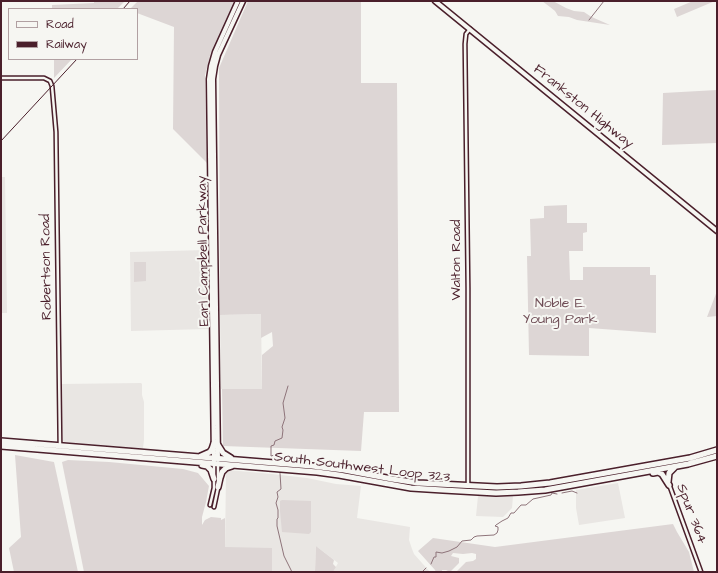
<!DOCTYPE html>
<html>
<head>
<meta charset="utf-8">
<style>
  body { margin:0 }
  #map { position:relative; width:718px; height:573px; overflow:hidden; background:#f6f6f2; font-family:"Architects Daughter",sans-serif }
  canvas { display:block }
  .frame { position:absolute; inset:0; border:2px solid #4a1f2b; pointer-events:none }
  .legend { position:absolute; left:8px; top:8px; width:130px; height:52px; box-sizing:border-box; background:#f6f6f2; border:1px solid #b1a0a2; margin:0; padding:5px 7px; list-style:none; font-size:12px; color:#4a1f2b }
  .legend li { display:flex; align-items:center; gap:8px; height:20px }
  .legend b { width:20px; border:1px solid #b1a0a2 }
</style>
</head>
<body>
<div id="map">
<canvas width="718" height="573"></canvas>
<div class="frame"></div>
<ul class="legend">
<li><b style="height:5px;background:#f6f6f2"></b>Road</li>
<li><b style="height:5px;background:#4a1f2b"></b>Railway</li>
</ul>
</div>
<script>
const ctx = document.querySelector('canvas').getContext('2d');
ctx.lineJoin = 'round';
function fill(path, color) { ctx.fillStyle = color; ctx.fill(path, 'evenodd'); }
const poly = rows => new Path2D(rows.map(r => 'M' + r).join(''));
function stroke(path, color, width, dash) { ctx.strokeStyle = color; ctx.lineWidth = width; ctx.lineCap = dash ? 'butt' : 'round'; ctx.setLineDash(dash || []); ctx.stroke(path); }
function label(font, color, halo, rows, align = 'center') {
  ctx.font = font + ' "Architects Daughter",sans-serif'; ctx.lineWidth = 4; ctx.setLineDash([]); ctx.textBaseline = 'middle'; ctx.strokeStyle = halo; ctx.fillStyle = color; for (const [text, x, y, turn = 0] of rows) {
    ctx.save(); ctx.translate(x, y); ctx.rotate((+turn || 0) * Math.PI / 180); ctx.textAlign = isNaN(turn) ? turn : align; if (halo) ctx.strokeText(text, 0, 0); ctx.fillText(text, 0, 0); ctx.restore();
  }
}
fill(poly([
  [1,177,5,177,7,313,1,313],
  [206,250,208,329,131,331,130,252],
  [261,314,262,389,221,389,220,315],
  [141,383,142,384,142,395,144,402,144,440,143,448,142,449,64,442,62,440,61,384],
  [228,470,272,474,307,478,336,484,361,486,357,518,410,527,409,540,412,549,414,554,430,572,333,572,338,563,316,546,315,571,272,571,225,547,226,473],
  [618,483,625,518,579,525,576,508,576,490],
  [478,496,513,496,512,508,503,517,476,516]
]), '#e9e6e3');
fill(poly([
  [94,1,125,1,117,9,52,9,52,5,94,3],
  [138,1,234,1,211,52,205,75,207,163,173,129,174,27,137,13,137,9,130,9],
  [248,1,361,1,361,83,397,83,399,412,364,412,361,451,223,446,222,389,262,389,262,355,273,346,272,332,261,338,261,314,220,315,219,68],
  [542,1,553,1,566,8,574,11,584,12,590,16,594,18,610,25,577,20,569,17,558,16,555,11,550,7],
  [693,1,715,1,677,17,674,9],
  [54,59,72,59,54,78],
  [717,90,717,143,662,145,663,93],
  [567,205,567,223,587,223,587,232,583,233,583,251,569,251,570,280,583,280,583,267,650,267,650,275,656,275,656,333,589,328,589,356,529,355,527,256,531,256,530,219,544,218,544,206],
  [134,262,146,262,146,281,134,282],
  [717,291,717,316,707,317],
  [15,455,54,462,78,572,14,572,9,548,21,537],
  [68,460,109,462,183,469,198,473,209,486,206,502,202,517,202,525,205,520,211,517,221,518,221,520,225,518,225,547,272,548,272,571,315,571,316,546,334,560,333,564,336,567,333,572,84,572,62,462],
  [282,500,311,501,311,532,309,534,282,532,280,511,280,501],
  [673,524,677,532,689,552,694,572,456,572,466,562,473,561,476,559,476,554,472,553,463,554,453,553,451,556,459,558,459,563,450,572,446,570,442,570,442,572,436,572,435,570,418,551,433,538,495,547]
]), '#ddd6d5');
stroke(poly([
  [589,20,604,1],
  [282,460,282,457,278,454,271,456,271,446,274,445,275,441,282,438,283,430,282,427,285,418,283,403,288,386],
  [280,473,281,489,277,492,278,497,276,503,278,510,278,518,277,519,277,526,284,556,292,572],
  [562,493,572,491,577,493],
  [431,564,434,557,436,557,436,552,442,553,449,551,457,547,462,541,471,540,474,537,477,536,494,535,497,533,498,530,498,527,495,526,496,525,502,521,508,518,511,513,514,513,521,505,526,505,533,499,551,495,552,493,557,494],
  [423,572,423,571,426,568]
]), '#8e747a', 1);
const minor = poly([
  [1,78,44,78,50,81,52,86,56,132,60,446],
  [218,464,218,479],
  [669,484,701,572],
  [468,485,468,288,465,44,466,34,470,29],
  [210,505,214,488,214,464],
  [214,507,218,488]
]);
const major = poly([
  [435,1,717,231],
  [218,460,213,79,215,66,218,55,243,1],
  [214,461,209,79,211,66,215,52,238,1]
]);
const highway = poly([
  [1,441,312,466,344,470,392,479,418,483,497,487,521,486,550,483,690,458,717,450],
  [218,445,223,453,231,458],
  [1,446,317,472,339,475,411,488,443,490,496,493,518,492,545,490,688,464,717,456],
  [201,456,210,452,212,449,214,443],
  [202,465,207,466,211,470,214,479],
  [653,473,658,472,662,474,669,485],
  [668,482,669,473,675,467],
  [218,487,220,478,222,472,226,468,232,466]
]);
stroke(minor, '#4a1f2b', 5.5);
stroke(major, '#4a1f2b', 7);
stroke(highway, '#4a1f2b', 8);
stroke(minor, '#f6f6f2', 2.5);
stroke(major, '#f6f6f2', 4);
stroke(highway, '#f6f6f2', 5);
stroke(poly([
  [123,9,130,1],
  [1,141,77,59]
]), '#4a1f2b', 1);
label('14px', '#4a1f2b', '#f6f6f2', [
  ["Frankston Highway",583,107,39],
  ["Earl Campbell Parkway",204,251,-91],
  ["Walton Road",457,260,-90],
  ["Robertson Road",47,267,-91],
  ["South Southwest Loop 323",362,468,7],
  ["Spur 364",691,514,69]
]);
label('14px', '#6f4d56', '#f6f6f2', [
  ["Noble E.",560,304],
  ["Young Park",560,320]
]);
</script>
</body>
</html>
